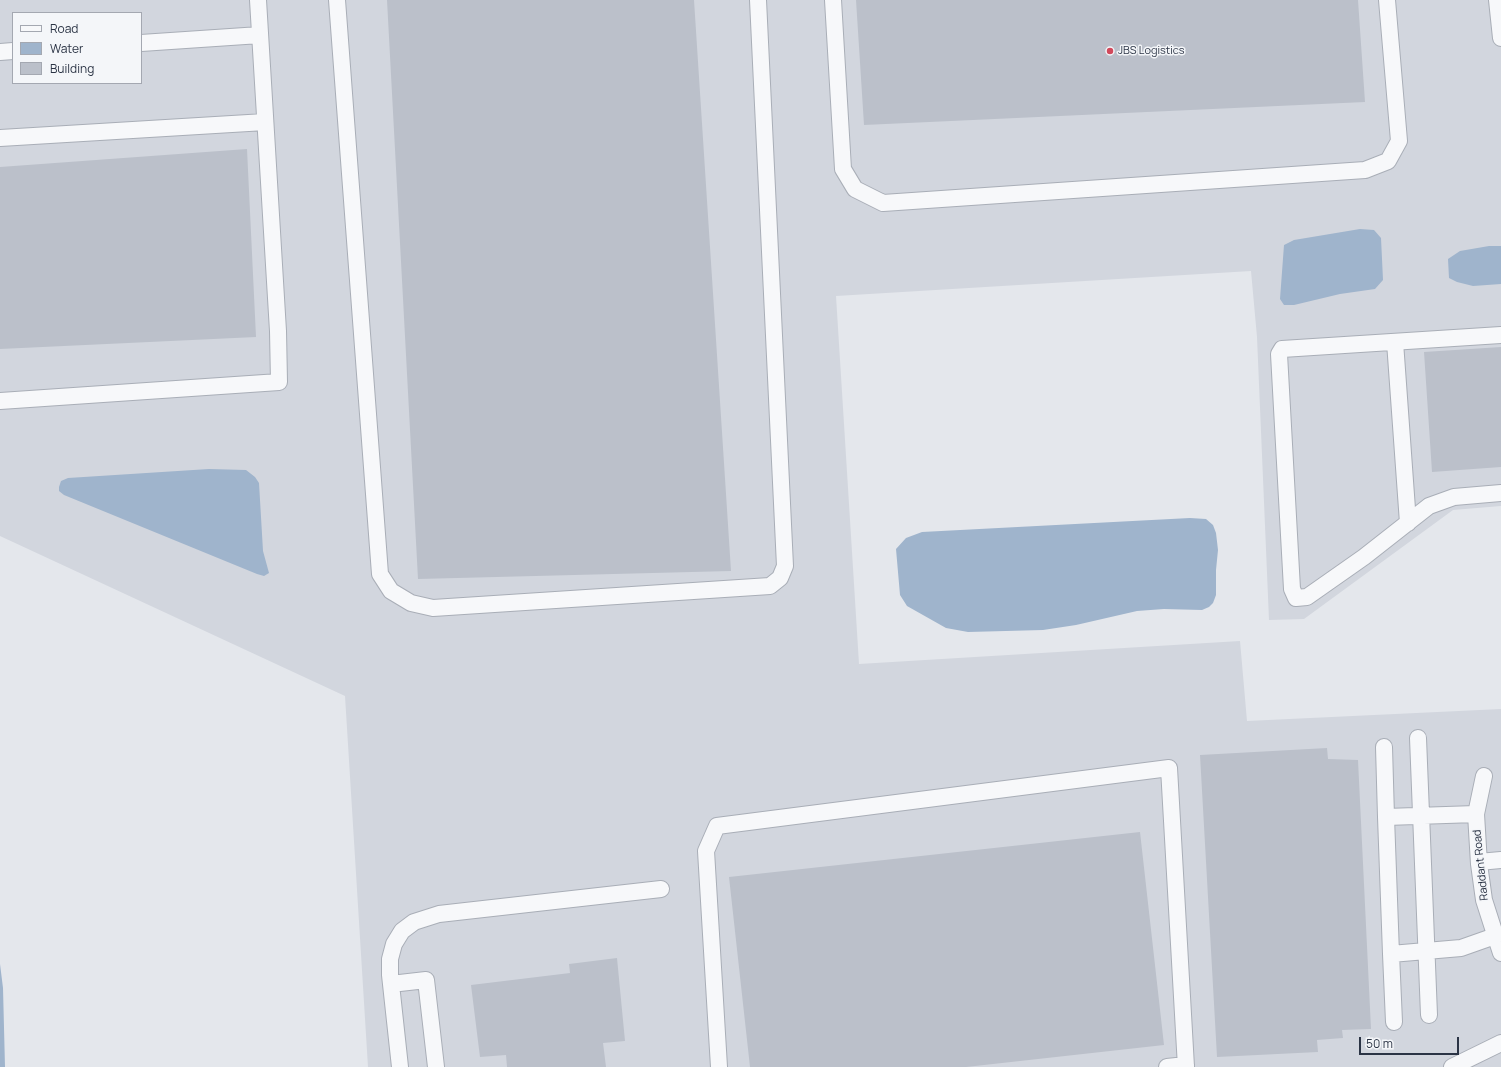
<!DOCTYPE html>
<html>
<head>
<meta charset="utf-8">
<style>
  body { margin:0 }
  #map { position:relative; width:1501px; height:1067px; overflow:hidden; background:#e4e7ec; font-family:Manrope,sans-serif }
  canvas { display:block }
  .legend { position:absolute; left:12px; top:12px; width:130px; height:72px; box-sizing:border-box; background:#f4f6f9; border:1px solid #a4a8b1; margin:0; padding:5px 7px; list-style:none; font-size:12px; color:#2b3445 }
  .legend li { display:flex; align-items:center; gap:8px; height:20px }
  .legend b { width:20px; border:1px solid #a4a8b1 }
  .scale { position:absolute; left:1359px; top:1037px; width:100px; height:18px; box-sizing:border-box; border:2px solid #2b3445; border-top:0; padding-left:5px; font-size:12px; line-height:14px; white-space:nowrap; color:#2b3445; -webkit-text-stroke:3px #f4f6f9; paint-order:stroke }
</style>
</head>
<body>
<div id="map">
<canvas width="1501" height="1067"></canvas>
<ul class="legend">
<li><b style="height:5px;background:#f7f8fa"></b>Road</li>
<li><b style="height:11px;background:#9fb4cc"></b>Water</li>
<li><b style="height:11px;background:#bbc0ca"></b>Building</li>
</ul>
<div class="scale">50 m</div>
</div>
<script>
const ctx = document.querySelector('canvas').getContext('2d');
ctx.lineJoin = 'round';
function fill(path, color) { ctx.fillStyle = color; ctx.fill(path, 'evenodd'); }
const poly = rows => new Path2D(rows.map(r => 'M' + r).join(''));
function stroke(path, color, width, dash) { ctx.strokeStyle = color; ctx.lineWidth = width; ctx.lineCap = dash ? 'butt' : 'round'; ctx.setLineDash(dash || []); ctx.stroke(path); }
function label(font, color, halo, rows, align = 'center') {
  ctx.font = font + ' Manrope,sans-serif'; ctx.lineWidth = 3; ctx.setLineDash([]); ctx.textBaseline = 'middle'; ctx.strokeStyle = halo; ctx.fillStyle = color; for (const [text, x, y, turn = 0] of rows) {
    ctx.save(); ctx.translate(x, y); ctx.rotate((+turn || 0) * Math.PI / 180); ctx.textAlign = isNaN(turn) ? turn : align; if (halo) ctx.strokeText(text, 0, 0); ctx.fillText(text, 0, 0); ctx.restore();
  }
}
fill(poly([
  [0,0,1501,0,1501,506,1453,510,1304,619,1269,620,1257,337,1251,271,836,296,859,664,1240,641,1247,721,1501,709,1501,1067,368,1067,345,696,0,536],
  [13,13,141,13,141,83,13,83]
]), '#d2d6de');
fill(poly([
  [1360,229,1374,230,1381,238,1383,280,1375,289,1340,294,1294,305,1284,305,1280,299,1284,245,1294,240],
  [1489,246,1501,246,1501,284,1473,286,1457,282,1449,278,1448,259,1460,251],
  [209,469,246,470,255,477,259,483,263,551,269,573,264,576,257,574,64,495,59,491,59,487,61,481,68,478],
  [1190,518,1206,519,1213,525,1216,533,1218,550,1216,570,1216,595,1213,603,1209,607,1202,610,1164,609,1137,611,1076,625,1043,630,968,632,946,628,907,606,900,595,896,549,906,538,922,532],
  [0,964,3,988,5,1067,0,1067]
]), '#9fb4cc');
fill(poly([
  [387,0,694,0,731,571,418,579],
  [856,0,1358,0,1365,102,864,125],
  [247,149,256,337,0,349,0,167],
  [1501,347,1501,467,1432,472,1424,352],
  [1327,748,1328,759,1358,760,1371,1029,1342,1030,1343,1038,1317,1040,1318,1052,1217,1057,1200,755],
  [1140,832,1164,1045,966,1067,750,1067,729,877],
  [617,958,625,1041,603,1043,606,1067,507,1067,506,1055,480,1057,471,985,570,973,569,964]
]), '#bbc0ca');
const minor = poly([
  [337,0,380,574,391,591,411,603,433,608,770,586,780,578,785,566,758,0],
  [833,0,843,169,855,189,883,203,1365,170,1388,161,1399,141,1387,0],
  [1497,0,1501,38],
  [141,43,260,35],
  [0,52,13,51],
  [0,138,265,122],
  [1501,335,1282,349,1279,354,1292,589,1296,598,1307,597,1364,557,1429,506,1454,497,1501,493],
  [1395,342,1408,523],
  [0,401,279,382,278,331,258,0],
  [1418,738,1429,1015],
  [1384,747,1386,817],
  [1484,776,1476,814,1479,864,1484,900,1501,953],
  [1476,814,1386,817,1391,954,1461,948,1495,936],
  [1479,862,1501,860],
  [1391,954,1394,1022],
  [391,984,426,980,436,1067],
  [400,1067,390,975,390,959,394,944,402,931,414,922,439,914,661,889],
  [719,1067,706,851,717,826,1169,768,1186,1067],
  [1167,1067,1186,1065],
  [1452,1067,1501,1043]
]);
stroke(minor, '#a9aeb7', 18);
stroke(minor, '#f7f8fa', 16);
for (const [x, y, r, color] of [
  [1110,51,4,"#d1495b"]
]) { const dot = new Path2D(); dot.arc(x, y, r, 0, 2 * Math.PI); ctx.fillStyle = color; ctx.fill(dot); stroke(dot, '#f4f6f9', 1.5); }
label('11px', '#2b3445', '#f4f6f9', [
  ["JBS Logistics",1118,51]
], 'left');
label('11px', '#2b3445', '#f4f6f9', [
  ["Raddant Road",1481,865,-96]
]);
</script>
</body>
</html>
